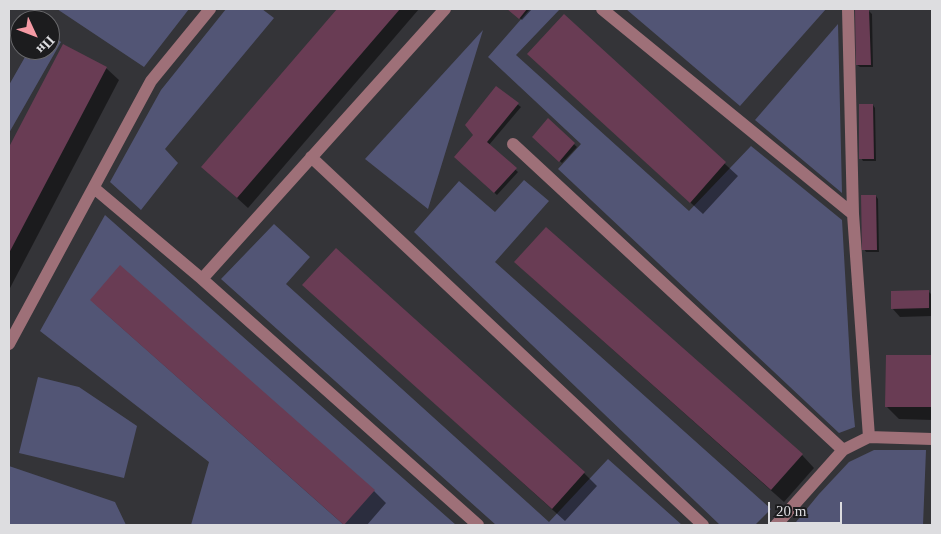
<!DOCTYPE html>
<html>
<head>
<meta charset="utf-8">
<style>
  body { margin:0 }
  #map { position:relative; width:941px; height:534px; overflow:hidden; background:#343438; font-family:"Times New Roman",serif }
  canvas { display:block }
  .frame { position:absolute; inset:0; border:10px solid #dddde0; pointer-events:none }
  .north { position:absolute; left:10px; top:10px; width:50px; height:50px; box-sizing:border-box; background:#1c1c1e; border:1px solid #69696c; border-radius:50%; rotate:133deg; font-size:14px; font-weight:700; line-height:20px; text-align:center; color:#dddde0 }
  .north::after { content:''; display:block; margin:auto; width:18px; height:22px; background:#f49aa4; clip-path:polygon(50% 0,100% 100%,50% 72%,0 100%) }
  .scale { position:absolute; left:768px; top:502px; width:74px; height:22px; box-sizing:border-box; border:2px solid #dddde0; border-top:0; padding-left:6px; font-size:15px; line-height:18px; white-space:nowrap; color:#dddde0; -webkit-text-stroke:4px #1c1c1e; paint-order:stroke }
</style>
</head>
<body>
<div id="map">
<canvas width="941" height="534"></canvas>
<div class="frame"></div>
<div class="north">Пн</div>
<div class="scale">20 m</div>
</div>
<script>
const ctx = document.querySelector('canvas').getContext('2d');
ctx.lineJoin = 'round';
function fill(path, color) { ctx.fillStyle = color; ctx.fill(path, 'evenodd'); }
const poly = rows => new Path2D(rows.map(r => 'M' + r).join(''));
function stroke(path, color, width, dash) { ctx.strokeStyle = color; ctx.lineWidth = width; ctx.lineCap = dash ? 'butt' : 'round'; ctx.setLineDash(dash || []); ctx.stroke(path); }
fill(poly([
  [57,9,189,9,144,67],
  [226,9,262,9,274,18,165,149,178,163,141,210,110,182,161,90],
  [530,9,560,9,516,55,689,211,751,146,842,220,852,396,855,427,839,433,558,169,581,144,488,57],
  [626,9,826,9,740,106],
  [838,24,842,193,755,120],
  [483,30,428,209,365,159],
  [50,34,61,42,9,133,9,85,29,50,50,50],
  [524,180,549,201,495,262,771,509,755,525,720,525,414,232,459,181,495,212],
  [105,215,456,525,191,525,209,462,40,331],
  [274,224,310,257,286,284,549,522,608,459,682,525,496,525,221,279],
  [38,377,79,387,137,426,124,478,19,453],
  [874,450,926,450,923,525,796,525,796,522,819,494,849,462],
  [9,466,115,502,126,525,9,525]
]), '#525575');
fill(poly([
  [339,9,419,9,248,208,203,167],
  [509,9,532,9,522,20],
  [869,11,872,14,873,67,860,67,857,65],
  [564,16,738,176,703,214,542,67],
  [64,45,106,68,119,80,9,290,9,150],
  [496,88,521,107,489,145,518,172,497,195,455,157,475,135],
  [873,105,875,108,876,161,863,161,861,158],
  [548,120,577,147,562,163,533,136],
  [876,196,878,199,879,252,866,252,864,249],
  [336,250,584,473,597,486,565,521,317,297],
  [516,262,802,455,814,468,784,502,529,275],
  [928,291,932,295,932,316,900,317,892,308],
  [91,300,374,491,386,503,367,525,344,525,104,312],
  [887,356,932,356,932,420,899,419,887,407]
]), '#0007');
fill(poly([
  [337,9,400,9,237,198,201,167],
  [507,9,527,9,519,19],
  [855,10,869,10,871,65,856,65],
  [564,14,726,162,690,203,527,54],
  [63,44,107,67,9,253,9,147],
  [496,86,519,103,487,142,517,168,494,193,454,157,473,135,465,125],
  [859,104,873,104,874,159,859,159],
  [548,118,575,143,559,162,532,137],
  [861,195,876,195,877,250,862,250],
  [546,227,803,454,771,490,514,262],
  [336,248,585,472,552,509,302,285],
  [120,265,375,490,344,525,90,300],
  [929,290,929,308,891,309,891,291],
  [886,355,932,355,932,407,885,407]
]), '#693c54');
stroke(poly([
  [602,9,853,214],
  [848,9,853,214,869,437],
  [513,144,843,450,869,437,932,439],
  [311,157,703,525],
  [94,188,202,279,478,525],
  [202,279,445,9],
  [9,344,151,81,210,9],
  [776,525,843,450]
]), '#9e7078', 12);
</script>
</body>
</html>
